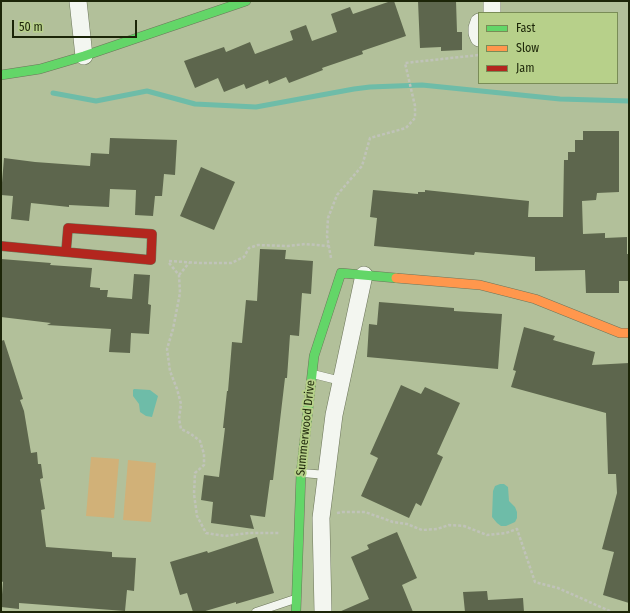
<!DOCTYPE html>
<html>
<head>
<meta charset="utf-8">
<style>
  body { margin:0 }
  #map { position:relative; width:630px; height:613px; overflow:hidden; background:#b2c09a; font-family:"Fira Sans Condensed",sans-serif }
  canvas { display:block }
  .frame { position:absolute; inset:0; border:2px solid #1c2508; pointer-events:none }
  .legend { position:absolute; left:478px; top:12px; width:140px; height:72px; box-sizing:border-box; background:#b7d08a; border:1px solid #798c56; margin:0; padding:5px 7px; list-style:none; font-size:12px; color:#1c2508 }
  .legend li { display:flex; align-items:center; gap:8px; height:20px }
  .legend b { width:20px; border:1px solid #798c56 }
  .scale { position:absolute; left:12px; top:20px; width:125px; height:18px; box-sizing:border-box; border:2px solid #1c2508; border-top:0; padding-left:5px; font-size:12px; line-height:14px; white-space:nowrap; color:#1c2508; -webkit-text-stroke:3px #b7d08a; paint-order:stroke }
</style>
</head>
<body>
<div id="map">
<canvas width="630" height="613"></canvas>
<div class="frame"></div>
<ul class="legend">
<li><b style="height:5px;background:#63d668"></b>Fast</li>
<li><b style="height:5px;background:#ff974d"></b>Slow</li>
<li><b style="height:5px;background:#b3261e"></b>Jam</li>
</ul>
<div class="scale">50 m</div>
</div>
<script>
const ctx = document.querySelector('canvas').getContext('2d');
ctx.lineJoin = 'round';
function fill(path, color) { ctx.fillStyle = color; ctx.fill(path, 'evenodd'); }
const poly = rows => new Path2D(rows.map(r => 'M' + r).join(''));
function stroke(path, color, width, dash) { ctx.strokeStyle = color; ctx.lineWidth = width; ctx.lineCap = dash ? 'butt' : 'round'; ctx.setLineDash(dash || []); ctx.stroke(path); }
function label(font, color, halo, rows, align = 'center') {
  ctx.font = font + ' "Fira Sans Condensed",sans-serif'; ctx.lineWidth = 4; ctx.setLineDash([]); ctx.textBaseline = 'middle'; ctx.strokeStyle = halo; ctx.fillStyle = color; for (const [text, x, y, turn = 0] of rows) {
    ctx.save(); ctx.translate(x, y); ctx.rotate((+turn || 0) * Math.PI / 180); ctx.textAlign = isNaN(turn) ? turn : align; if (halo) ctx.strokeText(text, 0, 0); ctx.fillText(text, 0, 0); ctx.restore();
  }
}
fill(poly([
  [91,457,119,459,114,518,86,516],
  [128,460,156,463,151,522,123,520]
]), '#d1b178');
fill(poly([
  [134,389,150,390,158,396,152,417,146,416,140,412,139,404,133,396,133,390],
  [500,484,504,484,508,487,509,501,515,507,517,512,517,518,515,522,506,526,501,526,497,523,492,517,493,491,495,486]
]), '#6ebca8');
stroke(poly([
  [53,93,96,101,147,91,195,104,256,107,354,89,370,87,422,85,560,99,629,101]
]), '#6ebca8', 5);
fill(poly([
  [391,1,394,1,406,36,362,51,363,54,322,68,323,70,289,83,286,77,269,84,268,80,246,89,244,84,224,92,218,78,195,88,184,61,224,47,226,52,250,42,255,54,293,40,290,31,306,25,312,41,337,32,331,14,350,7,353,14],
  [418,1,456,1,457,32,462,32,462,50,441,51,441,47,420,48],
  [583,131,619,131,619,192,597,193,596,200,582,201,583,234,605,233,605,238,627,237,627,254,629,254,629,281,619,281,619,293,586,293,585,270,535,271,535,257,475,252,474,255,374,246,377,218,370,217,373,190,418,194,418,192,425,192,425,190,529,201,528,217,563,217,564,160,568,160,568,152,575,152,575,140,583,140],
  [110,138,177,140,175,175,164,174,162,196,155,196,153,216,135,215,136,190,110,189,109,207,69,205,69,207,31,203,29,221,11,219,13,196,1,195,4,158,35,162,90,166,91,153,109,154],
  [201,167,235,182,214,230,180,216],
  [260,249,286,250,285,259,313,261,311,294,302,293,299,336,290,335,287,378,285,378,273,480,270,480,265,517,250,515,254,529,211,523,213,502,201,500,204,475,219,477,225,428,223,428,227,391,228,391,232,342,242,343,246,300,257,301],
  [1,259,51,263,50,265,92,268,90,287,100,288,100,290,108,290,107,297,132,299,134,274,150,275,148,304,151,305,149,334,131,333,130,353,109,352,111,329,47,325,51,323,1,317],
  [379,302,454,308,454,311,502,314,498,369,367,357,369,324,377,325],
  [524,327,555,336,553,340,595,352,592,365,629,363,629,603,603,595,614,552,602,549,617,493,616,474,608,474,606,413,511,387,516,371,513,370],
  [4,340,23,399,20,400,24,411,31,453,37,452,38,464,41,464,43,478,40,479,45,509,41,510,46,547,112,552,112,557,136,558,134,591,127,590,125,611,19,603,19,609,1,607,3,582,1,581,1,341],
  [401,385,421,394,425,387,460,403,437,454,443,457,421,506,416,503,409,518,361,496,378,458,370,454],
  [397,532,417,578,402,585,413,612,339,612,369,599,351,557,369,549,367,545],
  [257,537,274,593,236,604,236,602,202,612,193,612,187,593,180,595,170,562,207,551,208,553],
  [487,591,488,600,523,598,524,612,465,612,463,592]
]), '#5d664d');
const lane = poly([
  [313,374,341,381],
  [302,473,327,475],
  [256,612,295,599]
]);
const street = poly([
  [78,1,84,56],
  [492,1,492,13],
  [479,22,477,28,477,33,479,38],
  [323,612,321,518,334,415,364,275]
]);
const fast = poly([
  [1,75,40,69,84,56,246,1],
  [296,612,301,473,314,356,341,273,396,278]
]);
const slow = poly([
  [396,278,480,285,535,299,620,333,629,333]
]);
const jam = poly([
  [1,246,151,260,152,234,68,228,66,252]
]);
stroke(lane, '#6c755a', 9);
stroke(street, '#6c755a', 18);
stroke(fast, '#6c755a', 10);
stroke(slow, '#6c755a', 10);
stroke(jam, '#6c755a', 10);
stroke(poly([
  [331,258,327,236,328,218,337,195,362,166,370,138,406,128,415,118,415,106,405,63,479,55],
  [169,261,199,263,231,263,244,257,249,248,258,245,288,246,305,244,329,246],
  [169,263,179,275,180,293,173,329,167,349,170,371,177,389,181,404,179,419,181,429,191,434,200,441,204,454,204,465,195,473,194,494,197,516,206,533,225,536,249,533,280,533],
  [179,275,189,263],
  [337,513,342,512,365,512,393,522,407,524,422,530,437,529,449,525,464,526,487,535,506,533,517,529,535,582,558,588,612,612]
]), '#c0c3b9', 2.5, [3, 2]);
stroke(lane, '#f3f6f0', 8);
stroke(street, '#f3f6f0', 17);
stroke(fast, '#63d668', 9);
stroke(slow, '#ff974d', 9);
stroke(jam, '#b3261e', 9);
label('12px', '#1c2508', '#b7d08a', [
  ["Summerwood Drive",306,428,-84]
]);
</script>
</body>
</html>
